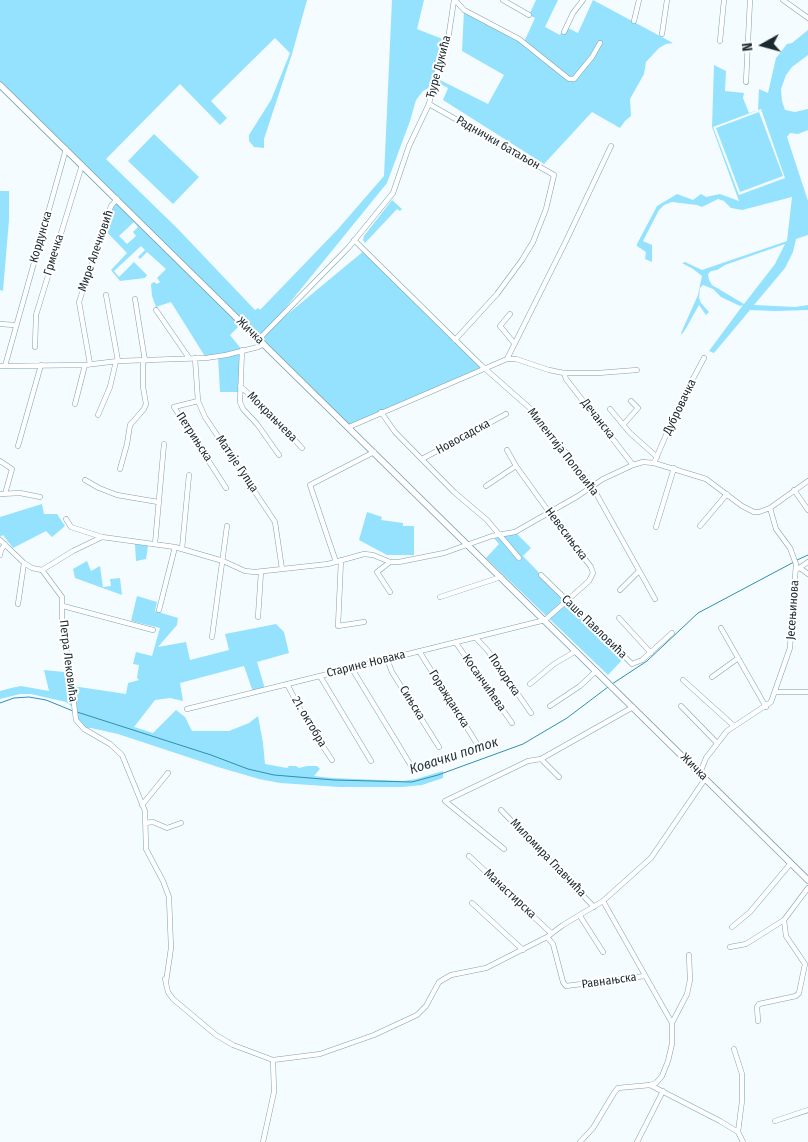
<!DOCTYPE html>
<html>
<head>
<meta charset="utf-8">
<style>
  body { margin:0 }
  #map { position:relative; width:808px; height:1142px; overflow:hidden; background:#f5fcff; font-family:"Fira Sans Condensed",sans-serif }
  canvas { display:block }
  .north { position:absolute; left:738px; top:20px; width:50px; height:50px; -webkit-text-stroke:4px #fff; paint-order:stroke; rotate:263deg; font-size:14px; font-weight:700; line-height:20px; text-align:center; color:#1b292f }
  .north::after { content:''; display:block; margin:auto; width:18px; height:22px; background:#1b292f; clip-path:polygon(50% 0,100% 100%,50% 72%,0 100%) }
</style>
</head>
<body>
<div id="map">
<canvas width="808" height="1142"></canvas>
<div class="north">N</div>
</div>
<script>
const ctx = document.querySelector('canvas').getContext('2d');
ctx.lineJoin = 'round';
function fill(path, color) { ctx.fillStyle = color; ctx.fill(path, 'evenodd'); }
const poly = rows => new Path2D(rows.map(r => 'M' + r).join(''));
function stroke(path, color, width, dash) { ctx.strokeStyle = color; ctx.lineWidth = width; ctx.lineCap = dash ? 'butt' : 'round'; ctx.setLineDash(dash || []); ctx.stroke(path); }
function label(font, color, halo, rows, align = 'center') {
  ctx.font = font + ' "Fira Sans Condensed",sans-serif'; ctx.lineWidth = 4; ctx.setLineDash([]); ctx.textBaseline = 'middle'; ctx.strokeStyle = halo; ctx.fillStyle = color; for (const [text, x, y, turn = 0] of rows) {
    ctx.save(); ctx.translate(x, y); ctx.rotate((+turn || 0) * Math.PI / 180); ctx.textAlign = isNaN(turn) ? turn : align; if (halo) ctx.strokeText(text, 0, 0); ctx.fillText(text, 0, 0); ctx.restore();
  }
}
fill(poly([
  [0,0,307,0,292,54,264,139,264,148,254,147,249,141,249,135,271,100,290,53,275,38,211,101,227,118,220,125,180,84,106,159,177,228,255,310,258,308,260,310,338,229,384,176,392,0,424,0,417,29,445,40,430,87,423,91,416,100,410,121,387,183,266,332,365,250,485,369,349,427,242,323,230,335,242,350,239,392,220,392,218,357,206,358,171,302,156,307,152,296,151,284,154,282,157,284,160,282,157,278,166,269,147,252,140,259,138,257,145,250,141,246,114,271,119,277,134,262,147,275,145,278,120,281,111,270,127,253,104,229,111,206,117,199,0,85],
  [134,222,138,227,133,232,136,236,127,244,119,236],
  [536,0,558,0,545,27,560,35,564,26,578,33,593,0,673,43,666,44,659,48,646,62,644,74,630,99,631,116,625,121,620,128,592,112,544,164,443,100,448,88,435,81,436,78,488,104,504,75,462,51,464,10,524,42,535,18,529,15],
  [808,30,808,55,792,67,786,75,781,89,782,101,785,110,795,112,808,109,808,130,798,134,790,133,787,137,808,201,808,235,796,239,793,252,785,268,754,305,795,307,808,305,808,310,775,311,750,310,714,353,709,351,743,305,740,306,721,297,713,289,703,285,700,288,699,298,701,303,709,312,706,315,699,305,685,330,682,334,681,333,698,295,702,276,693,269,682,263,685,262,702,270,787,241,792,197,742,210,731,208,724,201,718,199,702,207,697,205,672,202,664,205,659,210,643,241,652,245,652,262,645,259,646,252,637,246,637,244,657,206,677,194,693,200,701,194,706,197,720,194,739,201,712,127,714,65,726,71,725,91,744,93,743,98,749,113,758,110,759,89,768,93,776,58,787,44,792,43],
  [761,109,785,178,739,195,713,127],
  [785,244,775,264,744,304,712,285,709,280,708,274,711,271,717,270,725,265],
  [759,112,783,176,740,192,716,128],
  [154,134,199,177,173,204,128,161],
  [0,191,9,191,9,220,3,291,0,290],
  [392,200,402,209,400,211,397,209,365,243,363,240,364,236],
  [42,504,44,514,57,514,65,526,52,537,46,531,13,548,3,535,0,537,0,517],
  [367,512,382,517,381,520,403,523,403,526,414,526,414,555,387,555,359,540],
  [515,532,531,548,523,556,567,602,625,657,608,675,486,558,499,544,492,536],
  [135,544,148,546,146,559,136,561],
  [87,561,91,571,100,566,103,587,111,586,110,579,120,578,122,595,75,578,73,569],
  [137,596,157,602,155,611,178,618,177,625,158,647,186,642,190,660,229,650,225,634,276,624,284,632,289,653,257,662,265,689,253,692,244,666,180,683,183,701,170,698,155,700,134,727,153,733,176,710,185,717,192,731,229,731,249,723,258,716,263,743,265,764,287,768,289,766,296,766,299,768,307,766,317,766,320,769,314,776,333,778,403,781,416,779,443,771,443,778,422,785,402,787,340,787,280,783,259,779,218,767,118,734,91,728,84,729,80,726,74,708,66,702,31,694,20,694,0,699,0,691,11,688,21,686,49,691,44,670,64,672,66,685,126,694,128,683,139,680,137,678,139,665,133,664,136,652,152,656,160,628,131,621]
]), '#94e2fe');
stroke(poly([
  [797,560,808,555],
  [612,684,647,661,698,613,794,562],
  [0,703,14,698,29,697,46,700,73,711],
  [77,712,211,755,248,769,274,775,334,780,412,782,438,775,523,744,567,718,608,687]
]), '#3090ad', 1);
const minor = poly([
  [455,0,464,10,519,39,569,79,574,79,592,57,600,43],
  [503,0,529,15],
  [783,0,808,18],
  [634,21,639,0],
  [564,32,573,13,583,0],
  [662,34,667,0],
  [720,41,724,0],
  [746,82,750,0],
  [429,104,554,175,546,209,533,242,522,260,497,294,455,340],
  [354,240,482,366,532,410,592,486,655,599],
  [106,295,118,361],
  [135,299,145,361],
  [156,310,189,358],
  [510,314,500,326,514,343],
  [0,324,15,325],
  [259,339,349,247,393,193,409,146,429,104,435,77,448,40,454,0],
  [35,347,36,315,82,165],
  [242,350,240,402,243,409,257,424,279,455],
  [195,358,198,401,205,417,275,522,282,569],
  [507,359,516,359,549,370,564,373,598,373,637,370],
  [90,364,79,302,111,206,117,199],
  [0,366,85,365,118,361,206,358,226,355,258,347,264,344],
  [5,366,66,149],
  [564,373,566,379,633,465],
  [240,386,268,411,302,448],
  [198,401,174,407,226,488],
  [75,404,85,365],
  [610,409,630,433,657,457],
  [381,412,395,432,454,492,487,520,519,558],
  [98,415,110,387,116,361],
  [623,425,638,408,631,401],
  [349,427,507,359,566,241,611,146],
  [18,446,41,365],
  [507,450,516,466],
  [422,459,506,414],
  [0,461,12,469,5,494],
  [654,463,678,407,704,358],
  [120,469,127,444,130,425,144,409,146,404,143,387,143,361],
  [85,480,99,488,117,495,158,502],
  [794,490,808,510],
  [0,494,20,493,40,497],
  [66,519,71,527,102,537],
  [700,526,727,494],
  [656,527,674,468],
  [0,540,24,563,32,568,42,570],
  [155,544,164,444],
  [182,549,189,475],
  [0,555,1,550,5,544],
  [341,560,338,626,364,622],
  [336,562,310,485,374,452],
  [800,568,808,574],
  [42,570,73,551,102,537,175,547,223,561,245,571,255,572,328,564,364,554,373,555,390,562,399,562,444,553,492,536,515,532,578,496,603,479,633,465,643,462,654,463,706,479,742,506,754,512,759,512,770,508,808,481],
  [42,570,62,597,62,628,69,663,76,720,84,729,110,744,122,755,145,811,146,849,163,881,169,897,171,948,166,982],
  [796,570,808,562],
  [541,575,632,664,642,660,672,633],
  [620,590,639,571],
  [390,592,377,572,390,562],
  [440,597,501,577],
  [18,604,24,563],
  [63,606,153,630],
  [159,610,175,547],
  [258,617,261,572],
  [619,618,651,653],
  [721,628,766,707],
  [212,637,227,526],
  [476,638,488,651,531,713],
  [456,643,512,723],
  [419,651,479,747],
  [387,659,392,672,439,747],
  [351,667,410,764],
  [320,676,371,761],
  [712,677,737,659],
  [683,680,734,726],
  [287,684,308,724,332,760],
  [530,684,554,664,576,651],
  [775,692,808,692],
  [550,706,580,686,596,671],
  [681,706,717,743],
  [187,709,545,620,589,581,593,573,591,567,549,512,516,466,486,486],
  [541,759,559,777],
  [700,773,706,758,727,731,771,702,790,648,796,564,790,548,776,529,770,508],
  [142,805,168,773],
  [501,810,594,907],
  [145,823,153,822,167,828,181,823],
  [504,849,445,801,528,761,541,759,633,707],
  [469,856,551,933],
  [603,901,672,1023,672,1044,668,1061,662,1076,656,1083,650,1085],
  [472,903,523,950],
  [580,916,603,952],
  [732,927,750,912,791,863],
  [547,937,553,944,563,982,566,986,645,976],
  [730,947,746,944,784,920,808,888],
  [165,979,168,992,173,999,216,1035,233,1045,273,1060,320,1054,374,1035,417,1015,426,1006,439,982,451,975,486,968,547,937,563,925,603,901,651,858,705,779],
  [758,1021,757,1007,759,1004,796,996,799,993,805,964,786,936,784,920],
  [672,1023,687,994,690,980,689,955],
  [734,1049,742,1074,742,1101,738,1132],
  [775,1121,808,1110],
  [263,1142,274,1092,273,1060],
  [580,1142,593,1128,614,1093,618,1088,650,1085,720,1121,738,1132,743,1142],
  [637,1142,663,1091]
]);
const secondary = poly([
  [0,85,808,880]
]);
stroke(minor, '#7fa2b0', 5.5);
stroke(secondary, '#7fa2b0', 7);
stroke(minor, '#fff', 4.5);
stroke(secondary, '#fff', 5.5);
label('12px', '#1b292f', '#fff', [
  ["Ђуре Дукића",439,67,-75],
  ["Раднички батаљон",498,143,30],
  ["Кордунска",41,237,-74],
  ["Мире Алечковић",96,251,-71],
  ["Грмечка",54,255,-73],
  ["Жичка",250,331,44],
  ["Дубровачка",680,407,-64],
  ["Мокрањчева",272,417,45],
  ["Дечанска",598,419,52],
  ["Петрињска",194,437,57],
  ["Новосадска",463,437,-29],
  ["Милентија Поповића",563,452,52],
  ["Матије Гупца",237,464,56],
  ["Невесињска",566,534,53],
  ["Јесењинова",793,610,-86],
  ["Саше Павловића",594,627,44],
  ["Петра Лековића",68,661,83],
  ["Старине Новака",366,664,-14],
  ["Похорска",504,675,56],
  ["Косанчићева",484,683,55],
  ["Горажданска",449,699,58],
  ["Сињска",412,703,58],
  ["21. октобра",309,722,59],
  ["Жичка",694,767,45],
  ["Миломира Главчића",548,858,46],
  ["Манастирска",510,894,43],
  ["Равнањска",609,981,-8]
]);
label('italic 14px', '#1e333b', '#fff', [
  ["Ковачки поток",454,756,-18]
]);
</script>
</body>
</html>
